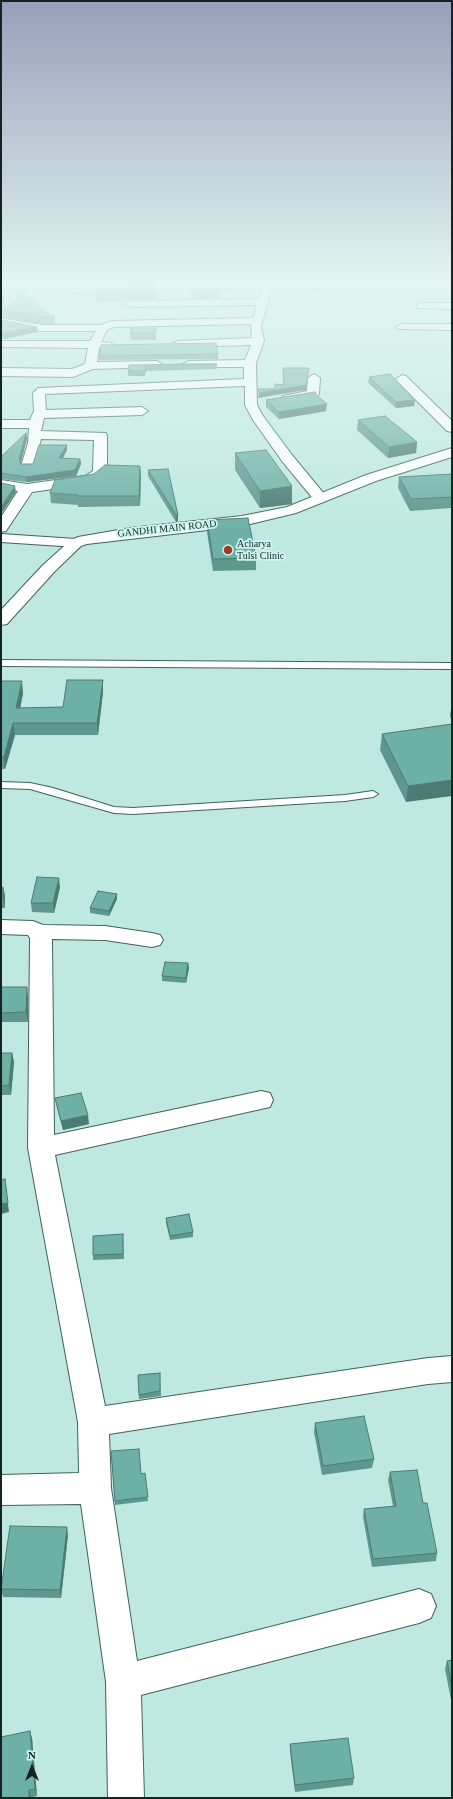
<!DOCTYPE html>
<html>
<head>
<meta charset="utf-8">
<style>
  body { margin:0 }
  #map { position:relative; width:453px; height:1799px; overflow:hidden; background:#bfe9e0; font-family:Georgia,serif }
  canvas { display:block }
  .frame { position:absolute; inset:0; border:2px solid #142422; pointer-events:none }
  .north { position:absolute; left:12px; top:1747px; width:40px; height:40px; -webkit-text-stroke:3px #ccf6ee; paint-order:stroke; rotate:0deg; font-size:11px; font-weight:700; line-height:16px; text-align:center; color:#142422 }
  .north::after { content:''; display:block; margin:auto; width:14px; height:18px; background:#142422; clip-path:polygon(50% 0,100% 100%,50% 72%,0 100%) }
</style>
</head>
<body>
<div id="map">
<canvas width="453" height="1799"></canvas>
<div class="frame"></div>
<div class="north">N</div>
</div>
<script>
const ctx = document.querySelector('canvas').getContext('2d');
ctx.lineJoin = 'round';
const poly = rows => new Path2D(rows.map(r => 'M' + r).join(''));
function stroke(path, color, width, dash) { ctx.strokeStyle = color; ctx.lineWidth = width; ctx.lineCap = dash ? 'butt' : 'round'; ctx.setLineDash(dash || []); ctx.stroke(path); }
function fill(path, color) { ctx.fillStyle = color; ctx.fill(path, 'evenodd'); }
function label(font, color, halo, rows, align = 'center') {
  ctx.font = font + ' Georgia,serif'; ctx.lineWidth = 3.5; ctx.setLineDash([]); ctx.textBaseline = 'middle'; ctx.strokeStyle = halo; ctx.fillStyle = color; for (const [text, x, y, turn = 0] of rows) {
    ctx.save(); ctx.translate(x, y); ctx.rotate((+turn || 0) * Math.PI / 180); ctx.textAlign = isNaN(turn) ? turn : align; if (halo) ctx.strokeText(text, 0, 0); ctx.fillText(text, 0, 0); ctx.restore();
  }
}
const service = poly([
  [1,660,452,663,452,669,1,666,1,660],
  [1,782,30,783,53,788,114,807,133,808,345,795,373,791,378,794,373,797,345,801,133,814,114,813,30,789,1,788,1,782]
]);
const minor = poly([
  [60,281,77,281,78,287,111,286,111,281,121,281,122,286,274,281,452,286,452,292,272,288,261,326,264,341,256,363,257,405,263,416,292,455,325,495,327,498,325,501,315,501,282,461,253,420,245,405,245,386,45,394,46,410,142,407,148,411,142,415,44,418,41,431,106,433,107,436,107,472,94,483,32,492,6,531,1,532,1,517,18,491,1,488,1,480,27,484,85,476,93,471,94,440,41,439,33,469,23,469,21,466,28,443,29,428,1,428,1,420,30,420,34,411,33,393,38,388,244,379,244,367,189,367,183,364,189,361,245,360,251,345,178,347,172,344,178,341,252,338,251,324,114,327,107,330,101,342,111,343,113,345,107,348,99,348,97,362,157,361,163,365,161,367,93,369,73,377,1,376,1,368,72,369,85,364,88,348,1,347,1,341,90,341,96,331,41,331,1,324,1,318,41,325,101,325,112,321,253,318,257,305,131,307,126,304,131,301,259,299,262,288,72,293,67,290,67,286,1,290,1,284,60,281],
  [422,303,452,303,452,309,418,308,417,306,418,304,422,303],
  [402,324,452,324,452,330,398,329,396,327,402,324],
  [314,374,320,378,319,394,317,397,287,403,283,402,281,399,283,396,307,391,308,378,314,374],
  [402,375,406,376,452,421,452,432,447,431,398,382,396,379,402,375],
  [1,534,76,539,81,540,83,543,81,546,76,547,1,542,1,534],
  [1,920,33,921,43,925,105,926,152,933,160,935,163,940,160,945,152,947,105,940,52,939,54,1135,261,1091,270,1093,273,1100,270,1107,261,1109,55,1155,105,1406,428,1358,452,1356,452,1382,428,1384,109,1434,111,1488,137,1661,419,1589,431,1594,436,1606,431,1618,419,1623,141,1695,144,1798,108,1798,106,1682,81,1504,1,1505,1,1475,79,1473,78,1422,28,1148,30,938,28,935,1,934,1,920]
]);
const tertiary = poly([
  [452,448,452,457,376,481,296,513,242,526,87,544,81,546,55,571,7,624,1,625,1,610,43,565,71,540,78,537,130,528,242,516,287,507,366,475,452,448]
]);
stroke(service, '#3d635d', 2);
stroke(minor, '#3d635d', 2);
stroke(tertiary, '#3d635d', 2);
fill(service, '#fff');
fill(minor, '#fff');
fill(tertiary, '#fff');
fill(poly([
  [78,281,111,281,110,285,95,285,95,283,79,284],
  [122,281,152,281,152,284,123,284],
  [187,281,219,281,187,282],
  [15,285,38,307,55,317,55,324,41,324,3,317,2,310,17,301],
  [220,287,220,298,191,299,190,291,189,288],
  [96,289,158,294,158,299,131,300,97,302],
  [1,320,37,327,38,332,4,339,1,338],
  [156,328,156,340,131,340,130,333],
  [218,354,218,359,99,360,99,356],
  [217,364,217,369,146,371,145,376,128,376,128,371,129,365],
  [369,377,415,400,414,406,396,408,368,383],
  [316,395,326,411,279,419,266,407,266,400],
  [358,420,417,442,416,453,388,458,357,430],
  [26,433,27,439,20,462,21,464,33,464,67,445,67,450,63,458,80,459,81,464,76,476,27,482,1,479,1,457],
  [235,453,292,486,292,504,260,508,235,470],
  [140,466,141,476,140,506,78,507,78,505,51,503,50,493,94,474],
  [168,469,178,521,176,522,148,476,148,470],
  [452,474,452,510,451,508,410,511,398,488,399,477],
  [207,520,256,558,256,570,213,571,207,532],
  [1,681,23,693,20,708,63,707,103,692,98,735,15,735,5,769,1,769],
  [452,701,452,719,450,717],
  [452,724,406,802,380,750,382,734],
  [1,887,3,887,5,896,5,908,1,908],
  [60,887,54,913,32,912,31,903],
  [117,894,117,899,109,916,90,913,90,908],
  [188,963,189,968,186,983,162,981,162,976],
  [1,987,28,996,28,1022,1,1022],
  [1,1053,12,1053,14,1062,11,1095,1,1095],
  [55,1098,89,1124,63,1130,57,1108],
  [166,1218,193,1232,193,1237,170,1240,166,1223],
  [123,1234,124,1259,93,1260,93,1255],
  [160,1373,161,1396,139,1399,138,1375],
  [315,1423,374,1459,372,1468,322,1475,314,1432],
  [111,1451,141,1474,145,1473,148,1501,115,1505],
  [390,1472,423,1503,437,1553,436,1561,372,1567,363,1517,364,1509,393,1506,388,1480],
  [68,1535,61,1598,3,1597,1,1589],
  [452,1660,452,1705,445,1669,447,1661],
  [32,1738,37,1796,31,1798,1,1798],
  [290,1744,354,1778,353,1785,295,1792,290,1752]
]), '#5e978e');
fill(poly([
  [1,281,5,281,5,282,1,284],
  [4,300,4,305,1,308,1,302],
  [37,327,38,332,4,339,4,333],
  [309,368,306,390,258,398,259,393,306,385],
  [415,400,414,406,396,408,396,402],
  [327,404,326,411,279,419,279,412],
  [26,433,27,439,20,466,19,460],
  [417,442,416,453,388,458,389,447],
  [67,445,67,450,60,463,59,458],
  [80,459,81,464,76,476,27,482,26,477],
  [140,466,141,476,140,506,139,496],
  [15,486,16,492,1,514,1,507],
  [292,486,292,504,260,508,260,491],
  [176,515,178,515,178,521,176,522],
  [103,680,103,692,98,735,97,723],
  [22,681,23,693,18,720,16,708],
  [13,723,15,735,5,769,4,757],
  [452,780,452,796,406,802,408,786],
  [59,878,60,887,54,913,53,903],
  [3,887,5,896,5,908,3,898],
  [117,894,117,899,109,916,109,911],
  [188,963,189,968,186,983,186,978],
  [27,987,28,996,28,1022,26,1012],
  [12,1053,14,1062,11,1095,9,1085],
  [88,1115,89,1124,63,1130,61,1121],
  [5,1179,9,1212,1,1214,1,1204],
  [67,1527,68,1535,61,1598,60,1590],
  [30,1731,32,1738,37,1796,35,1789],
  [29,1790,31,1798,29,1798]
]), '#4c7b74');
const building = poly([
  [15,285,38,304,35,305,55,317,41,317,2,310,18,301,15,285],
  [155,287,158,294,131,294,97,296,96,289,155,287],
  [220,287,220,295,191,295,189,288,220,287],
  [1,288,4,300,1,302,1,288],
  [1,320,37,327,4,333,1,332,1,320],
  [131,328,156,328,156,333,130,333,131,328],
  [216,343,218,354,99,356,101,345,216,343],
  [180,364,146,365,145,371,128,371,129,365,217,364,180,364],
  [283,368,309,368,306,385,259,393,258,389,275,389,275,384,284,385,283,368],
  [390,374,415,400,396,402,369,377,390,374],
  [315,392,316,395,327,404,279,412,266,400,315,392],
  [385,416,417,442,389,447,358,420,385,416],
  [26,433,19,460,21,464,33,464,39,445,67,445,59,458,80,459,75,470,26,477,1,473,1,457,26,433],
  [266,450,292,486,260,491,235,453,266,450],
  [105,465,140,466,139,496,77,496,78,495,50,493,55,480,94,474,105,465],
  [168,469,178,515,176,515,148,470,168,469],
  [452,474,452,497,411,499,399,477,452,474],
  [1,483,15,486,1,507,1,483],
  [248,518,256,558,213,559,207,520,248,518],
  [67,680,103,680,97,723,13,723,4,757,1,757,1,681,22,681,16,708,63,707,67,680],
  [452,724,452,780,408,786,382,734,452,724],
  [37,877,59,878,53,903,31,903,37,877],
  [1,887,3,887,3,898,1,899,1,887],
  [98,891,117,894,109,911,90,908,98,891],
  [165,962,188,963,186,978,162,976,165,962],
  [1,987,27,987,26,1012,1,1013,1,987],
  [1,1053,12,1053,9,1085,1,1086,1,1053],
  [81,1093,88,1115,61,1121,55,1098,81,1093],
  [5,1179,8,1203,1,1204,1,1180,5,1179],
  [189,1214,193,1232,170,1236,166,1218,189,1214],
  [123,1234,123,1254,93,1255,93,1236,123,1234],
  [160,1373,160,1391,139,1395,138,1375,160,1373],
  [364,1416,374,1459,323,1466,315,1423,364,1416],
  [139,1449,141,1474,145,1473,148,1497,115,1501,111,1451,139,1449],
  [417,1470,423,1503,427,1503,437,1553,373,1559,364,1509,396,1506,390,1472,417,1470],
  [10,1526,67,1527,60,1590,1,1589,10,1526],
  [452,1660,452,1687,447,1661,452,1660],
  [30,1731,35,1789,29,1790,29,1798,1,1798,1,1737,30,1731],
  [348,1738,354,1778,295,1785,290,1744,348,1738]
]);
fill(building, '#6db0a5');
stroke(building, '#4c7b74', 1);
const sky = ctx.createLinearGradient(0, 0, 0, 533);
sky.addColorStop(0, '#95a0ba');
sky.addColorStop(0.53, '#e2f5f1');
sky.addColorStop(1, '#e2f5f100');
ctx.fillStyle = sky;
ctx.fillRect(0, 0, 453, 533);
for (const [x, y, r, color] of [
  [228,550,5,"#a23922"]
]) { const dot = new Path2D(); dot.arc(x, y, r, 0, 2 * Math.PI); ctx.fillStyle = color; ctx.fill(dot); stroke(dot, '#ccf6ee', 1.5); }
label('10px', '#142422', '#ccf6ee', [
  ["GANDHI MAIN ROAD",167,529,-6]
]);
label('10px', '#142422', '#ccf6ee', [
  ["Acharya",237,544],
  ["Tulsi Clinic",237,556]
], 'left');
</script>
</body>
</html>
